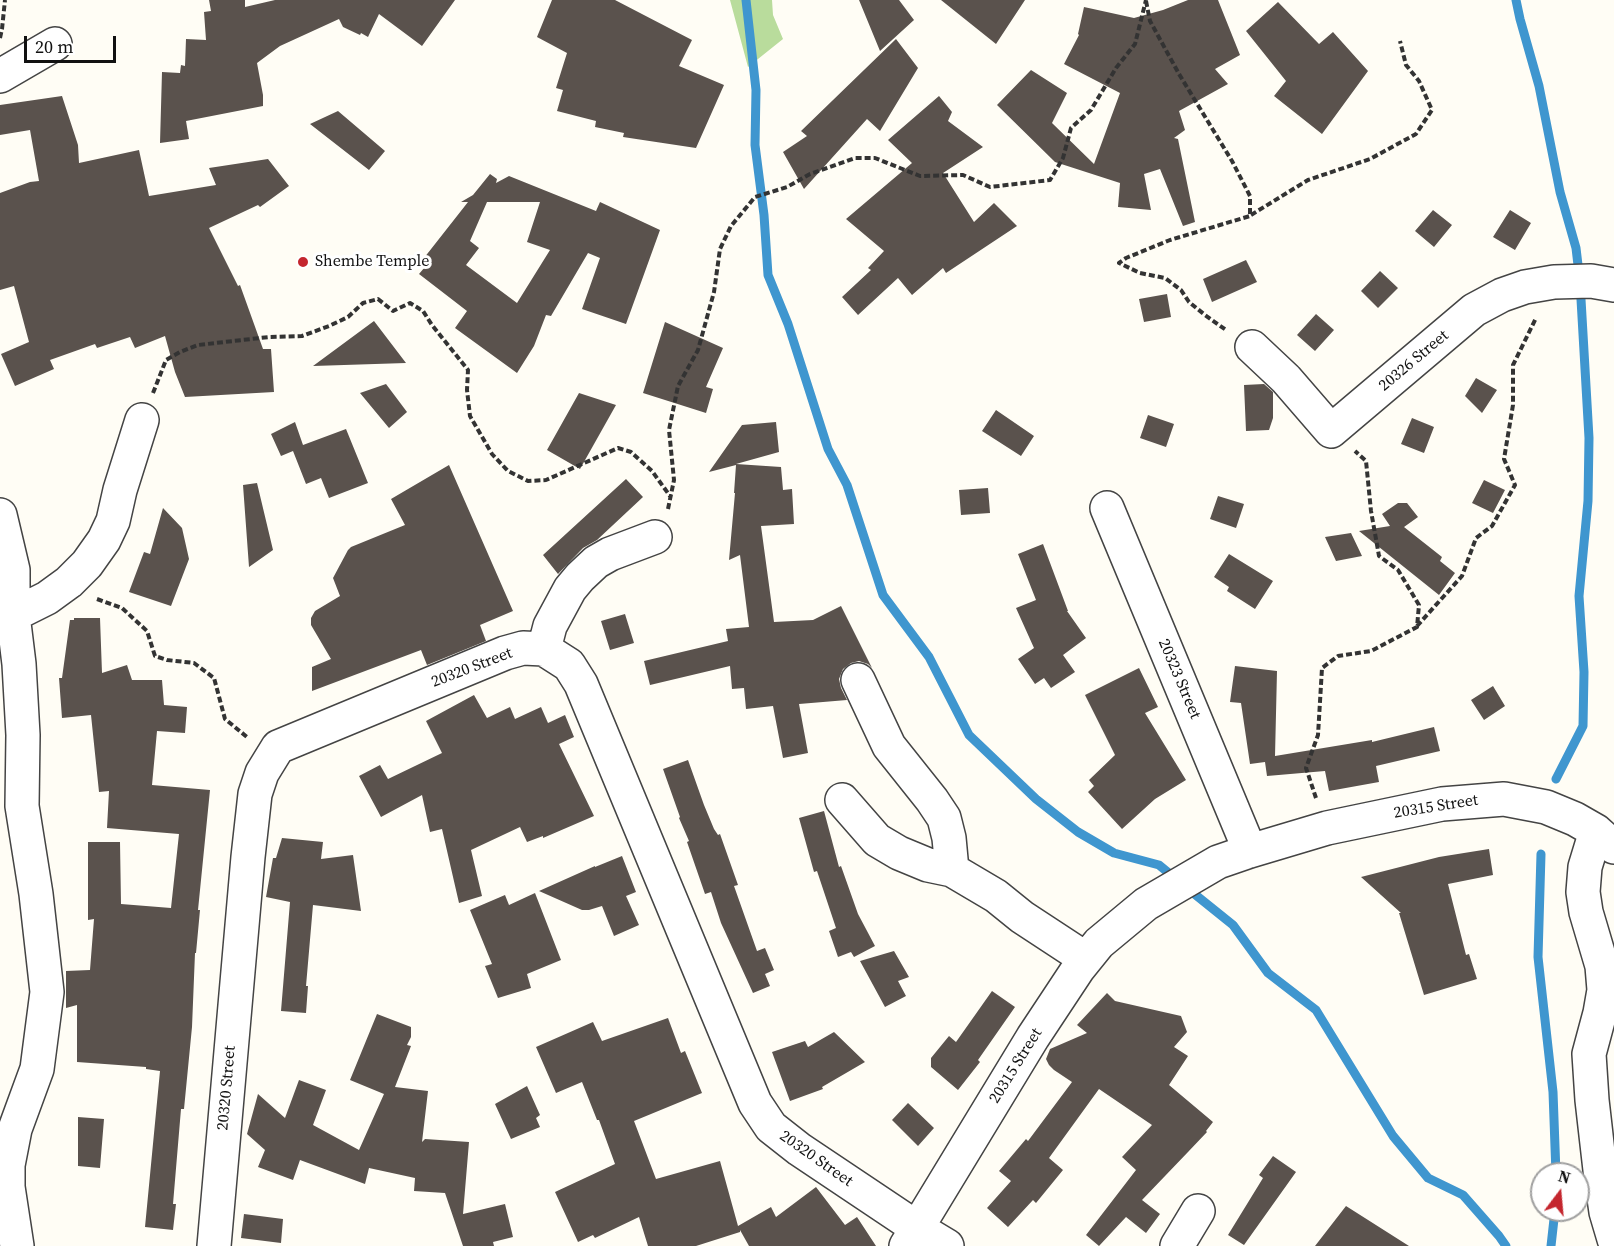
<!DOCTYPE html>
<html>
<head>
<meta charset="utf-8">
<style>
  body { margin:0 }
  #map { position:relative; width:1614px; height:1246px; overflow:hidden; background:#fffdf5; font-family:"Source Serif 4",serif }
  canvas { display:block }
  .north { position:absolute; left:1530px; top:1162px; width:60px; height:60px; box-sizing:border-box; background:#fff; border:2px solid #a0a0a0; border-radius:50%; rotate:16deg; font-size:16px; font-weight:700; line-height:24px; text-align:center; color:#111 }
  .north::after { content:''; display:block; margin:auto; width:21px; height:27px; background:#c4262e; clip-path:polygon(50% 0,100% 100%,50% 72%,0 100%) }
  .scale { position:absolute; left:24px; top:36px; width:92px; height:27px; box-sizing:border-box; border:3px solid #111; border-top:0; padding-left:8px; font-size:18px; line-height:21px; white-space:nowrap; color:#111; -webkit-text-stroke:4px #fff; paint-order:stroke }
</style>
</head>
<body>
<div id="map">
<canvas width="1614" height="1246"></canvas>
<div class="north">N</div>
<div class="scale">20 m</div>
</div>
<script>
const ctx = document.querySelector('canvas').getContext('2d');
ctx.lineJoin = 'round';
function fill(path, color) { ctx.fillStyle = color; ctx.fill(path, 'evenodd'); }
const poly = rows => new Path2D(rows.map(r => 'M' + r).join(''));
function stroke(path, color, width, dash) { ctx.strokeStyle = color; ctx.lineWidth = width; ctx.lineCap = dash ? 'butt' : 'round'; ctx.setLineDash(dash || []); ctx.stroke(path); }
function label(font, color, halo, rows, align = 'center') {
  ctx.font = font + ' "Source Serif 4",serif'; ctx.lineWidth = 6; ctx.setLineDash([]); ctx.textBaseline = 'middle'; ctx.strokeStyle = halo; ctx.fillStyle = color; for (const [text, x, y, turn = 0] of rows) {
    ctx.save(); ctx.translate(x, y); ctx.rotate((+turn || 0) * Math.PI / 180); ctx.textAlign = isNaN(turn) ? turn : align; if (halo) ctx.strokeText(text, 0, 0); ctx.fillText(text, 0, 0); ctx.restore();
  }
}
fill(poly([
  [730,0,772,0,773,15,783,39,748,67]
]), '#b9dc9c');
stroke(poly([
  [746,0,756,90,755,145,764,215,768,275,788,324,828,449,847,485,883,595,929,657,969,735,1036,799,1078,832,1114,853,1159,865,1176,879],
  [1516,0,1520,19,1539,86,1560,192,1576,248,1580,282,1589,438,1588,501,1579,596,1584,672,1583,726,1556,779],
  [1541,854,1538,957,1553,1092,1556,1174],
  [1187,888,1233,925,1268,973,1316,1010,1393,1136,1428,1178,1463,1195,1499,1236,1506,1246],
  [1551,1246,1555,1210]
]), '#3f96cf', 9);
fill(poly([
  [209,0,245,0,245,7,275,0,455,0,422,46,379,14,368,37,361,33,360,35,343,27,339,19,280,46,257,63,263,95,263,106,186,121,189,139,160,143,162,72,180,73,181,65,185,66,186,39,206,40,204,12,211,11],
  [552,0,615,0,692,40,679,66,724,85,696,148,623,137,624,133,595,127,596,121,557,111,563,90,556,88,567,53,537,37],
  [859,0,899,0,914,20,880,51],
  [941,0,1025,0,996,44],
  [1188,0,1218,0,1240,55,1215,69,1228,84,1179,111,1185,130,1174,138,1178,139,1195,222,1183,226,1160,169,1144,174,1151,210,1118,207,1120,183,1055,162,997,105,1031,70,1067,93,1052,123,1094,164,1120,93,1064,64,1079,35,1078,34,1084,7,1134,18,1163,10],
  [1278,2,1319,44,1333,32,1368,71,1322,134,1274,96,1286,81,1246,31],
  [896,39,918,68,880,131,867,119,804,189,783,152,807,136,801,131],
  [62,96,78,145,79,163,139,150,149,196,216,185,209,168,268,159,289,186,260,207,258,205,209,228,238,286,240,285,263,349,271,349,274,392,185,397,175,372,165,336,135,348,130,337,97,348,95,344,50,360,54,369,15,386,1,354,29,342,14,286,0,290,0,193,30,182,39,181,30,130,0,135,0,105],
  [939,96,952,112,948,121,983,147,943,173,974,222,994,203,1017,226,946,273,943,268,912,295,898,278,858,315,842,297,871,270,868,268,884,251,846,219,912,163,888,140],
  [338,111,385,151,369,170,310,124],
  [490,174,497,179,496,183,509,176,596,211,600,202,660,230,626,324,582,309,600,258,588,253,551,316,546,315,534,346,517,373,455,328,467,311,419,274,430,261,424,258,468,202,461,202,473,195],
  [487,202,540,202,527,242,550,250,517,303,466,265,479,248,470,241],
  [1433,210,1452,225,1434,247,1415,231],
  [1510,210,1531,223,1515,250,1493,237],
  [1246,260,1257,282,1212,302,1203,279],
  [1380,271,1398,288,1378,308,1361,291],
  [1167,294,1171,317,1144,322,1139,299],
  [1316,314,1334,330,1315,351,1297,335],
  [374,321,406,363,313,366],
  [665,322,723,348,706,387,713,389,706,413,643,393],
  [1476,378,1497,390,1482,413,1465,396],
  [386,384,407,412,389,428,360,393],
  [1264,384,1273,392,1273,418,1269,430,1246,431,1244,385],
  [579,393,616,405,580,469,547,450],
  [996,410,1034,436,1021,456,982,431],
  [1148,415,1174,424,1166,447,1140,438],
  [1412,418,1434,427,1424,453,1401,444],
  [295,422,303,445,346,429,368,483,329,498,321,478,306,484,293,451,281,456,271,434],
  [776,422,779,452,736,464,781,467,783,490,792,489,794,524,761,526,774,622,813,620,841,606,872,668,868,664,859,661,851,663,843,669,839,679,841,688,847,700,799,704,808,753,783,758,773,706,746,709,744,688,732,689,730,666,650,685,644,661,728,641,726,629,749,627,740,555,729,560,735,493,734,493,736,465,709,472,742,425],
  [449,465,513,611,480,625,486,641,427,665,421,650,312,691,312,667,331,659,311,625,311,618,315,611,340,596,333,578,348,550,351,547,405,525,391,499],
  [626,479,643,497,597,540,583,548,558,574,543,555],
  [1484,480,1505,490,1493,513,1472,503],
  [257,483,273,550,249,567,243,485],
  [988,488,990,513,961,515,959,490],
  [1218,496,1244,504,1236,528,1210,519],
  [1398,503,1407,503,1418,517,1404,527,1442,557,1440,561,1455,573,1439,595,1359,531,1390,526,1382,514],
  [163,508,182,528,189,559,171,606,129,592,144,552,150,554],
  [1351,533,1362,556,1336,561,1325,537],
  [1043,544,1068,611,1067,611,1086,638,1063,655,1075,672,1051,688,1044,678,1035,684,1018,659,1034,648,1016,608,1036,600,1018,554],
  [1229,554,1273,581,1255,609,1227,591,1229,587,1214,577],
  [625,614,634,643,610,650,601,621],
  [74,618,100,618,102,673,127,665,132,680,162,680,164,705,187,707,185,733,157,731,152,785,210,790,198,910,200,910,196,953,195,953,192,1027,184,1109,181,1109,173,1204,176,1204,173,1230,145,1227,160,1071,146,1069,146,1067,77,1062,77,1005,66,1008,66,971,90,970,94,919,88,920,88,842,120,842,121,904,171,908,179,834,107,828,109,791,99,792,91,715,62,718,59,678,62,678,70,620,74,620],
  [1235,666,1277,671,1275,756,1372,740,1372,742,1434,727,1440,751,1376,766,1379,782,1329,791,1325,771,1267,776,1265,762,1250,764,1241,703,1230,702],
  [1139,668,1158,707,1145,713,1186,780,1155,799,1122,829,1088,792,1094,786,1089,780,1115,755,1085,695],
  [1493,686,1505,706,1484,720,1471,700],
  [474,695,487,718,510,707,515,719,541,707,548,723,565,715,574,737,559,744,594,816,543,838,543,836,527,842,520,827,471,850,482,896,459,903,442,829,430,832,422,795,381,817,359,776,380,765,388,779,442,753,426,721],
  [688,760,704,805,714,829,718,835,720,834,738,885,734,886,757,951,765,948,774,970,765,974,770,986,753,993,721,923,711,892,705,894,687,842,689,841,679,818,680,817,663,769],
  [824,811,839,867,841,866,858,914,875,946,854,957,851,952,838,957,829,931,836,928,817,871,814,872,799,818],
  [282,838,323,842,321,859,353,855,361,911,313,905,306,986,308,986,306,1013,281,1011,290,902,266,897,273,858,276,858],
  [1489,849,1493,875,1448,884,1466,955,1469,954,1477,979,1424,995,1399,913,1401,913,1361,877,1439,857],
  [622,856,636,892,626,896,639,925,614,936,602,906,589,910,582,910,539,891,595,866,595,867],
  [535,893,561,960,527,974,531,988,498,998,485,966,492,964,470,910,505,895,509,905],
  [894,951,909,977,898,981,906,996,885,1007,860,961],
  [992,991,1015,1007,978,1060,980,1062,958,1090,931,1067,931,1058,949,1036,956,1042],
  [1107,993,1115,1001,1181,1016,1187,1032,1174,1047,1188,1056,1169,1085,1213,1122,1206,1131,1207,1132,1188,1152,1142,1200,1160,1214,1146,1233,1126,1217,1099,1246,1086,1235,1136,1170,1122,1157,1152,1125,1099,1089,1049,1158,1063,1170,1036,1203,1033,1200,1008,1227,987,1208,1011,1181,999,1171,1026,1139,1028,1141,1072,1082,1054,1070,1049,1065,1046,1059,1050,1049,1087,1033,1077,1025],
  [377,1014,411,1027,411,1037,407,1045,411,1046,395,1087,428,1091,422,1142,425,1139,469,1142,463,1214,505,1204,513,1237,493,1242,494,1246,463,1246,445,1193,414,1191,415,1178,369,1168,365,1184,300,1160,293,1180,258,1167,265,1150,247,1134,258,1094,285,1118,299,1080,326,1090,313,1125,359,1150,384,1094,350,1080],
  [668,1018,681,1053,685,1051,702,1093,634,1121,656,1179,720,1161,738,1226,771,1207,776,1217,816,1187,845,1225,857,1217,876,1246,749,1246,740,1230,740,1232,696,1246,648,1246,639,1217,595,1238,593,1235,578,1242,555,1192,615,1164,599,1120,597,1120,582,1082,556,1093,536,1047,593,1022,602,1041],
  [834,1032,865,1062,822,1087,823,1089,790,1101,772,1052,805,1041,808,1047],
  [527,1086,540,1115,536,1118,540,1127,511,1139,495,1104],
  [908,1103,934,1128,918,1146,892,1120],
  [78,1117,104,1119,100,1168,78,1166],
  [1273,1156,1296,1172,1244,1245,1228,1235,1263,1178,1259,1175],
  [1346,1206,1409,1246,1315,1246],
  [244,1214,283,1219,281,1243,241,1238]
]), '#5a524d');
const minor = poly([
  [0,76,55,44],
  [1252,347,1286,379,1331,431,1474,310,1502,295,1525,287,1554,282,1591,281,1614,285],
  [1107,508,1250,851],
  [0,515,13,570,13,615],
  [544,649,550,626,570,589,580,577,596,562,610,554,655,537],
  [858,680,889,746,932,800,944,818,949,838,952,870],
  [842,800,877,840,899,853,928,865,952,870,996,896,1022,917,1086,959],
  [1596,831,1585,867,1583,892,1586,912,1602,966,1604,990,1600,1013,1589,1054,1592,1100,1600,1170,1606,1212,1614,1239],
  [17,1246,8,1187,8,1165,15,1129,37,1069,47,992,36,894,22,806,23,735,19,664,13,615,47,598,69,582,87,564,104,540,113,521,120,490,142,420],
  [214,1246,248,857,255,794,262,773,278,747,505,653,523,648,544,649,569,665,581,684,755,1103,771,1127,799,1149,917,1228,947,1246],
  [906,1246,1033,1037,1078,969,1099,943,1146,904,1218,862,1250,851,1327,828,1442,804,1504,799,1546,807,1575,819,1596,831,1614,847],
  [1177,1246,1198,1211]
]);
stroke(minor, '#444', 36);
stroke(poly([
  [1146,1,1150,21,1179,74,1232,161,1250,196,1250,216,1170,240,1126,258,1119,263,1140,273,1165,278,1181,290,1189,302,1205,315,1226,330],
  [0,38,2,29,5,0],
  [1251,215,1308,180,1370,159,1416,134,1432,110,1419,81,1406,65,1400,41],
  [153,393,166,360,180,352,198,345,269,337,302,336,329,326,348,317,363,303,378,299,393,311,410,303,423,311,432,325,468,370,467,390,470,416,492,454,508,471,528,481,546,480,618,448,631,452,652,471,670,496],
  [668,509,674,480,669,430,678,386,698,350,714,292,720,249,731,226,755,197,787,187,810,174,855,158,875,158,920,176,963,175,990,187,1050,180,1063,158,1071,128,1091,110,1116,68,1135,44,1146,0],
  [97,599,122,608,147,631,155,656,167,660,194,663,214,678,225,719,247,737],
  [1417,626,1462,576,1476,538,1492,526,1515,485,1504,459,1513,405,1513,365,1536,318],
  [1316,798,1306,768,1318,735,1322,668,1338,656,1371,651,1417,627,1419,605,1398,570,1379,556,1371,511,1366,461,1355,451]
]), '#333', 4, [6, 3]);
stroke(minor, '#fff', 33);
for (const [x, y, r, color] of [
  [303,262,6,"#c4262e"]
]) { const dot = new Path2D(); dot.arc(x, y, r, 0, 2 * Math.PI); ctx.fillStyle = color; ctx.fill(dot); stroke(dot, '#fff', 2); }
label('16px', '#111', '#fff', [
  ["Shembe Temple",315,262]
], 'left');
label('16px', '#111', '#fff', [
  ["20326 Street",1414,361,-40],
  ["20320 Street",472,668,-21],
  ["20323 Street",1179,679,67],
  ["20315 Street",1436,807,-9],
  ["20315 Street",1016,1066,-58],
  ["20320 Street",227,1088,-85],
  ["20320 Street",816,1159,35]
]);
</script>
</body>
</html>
